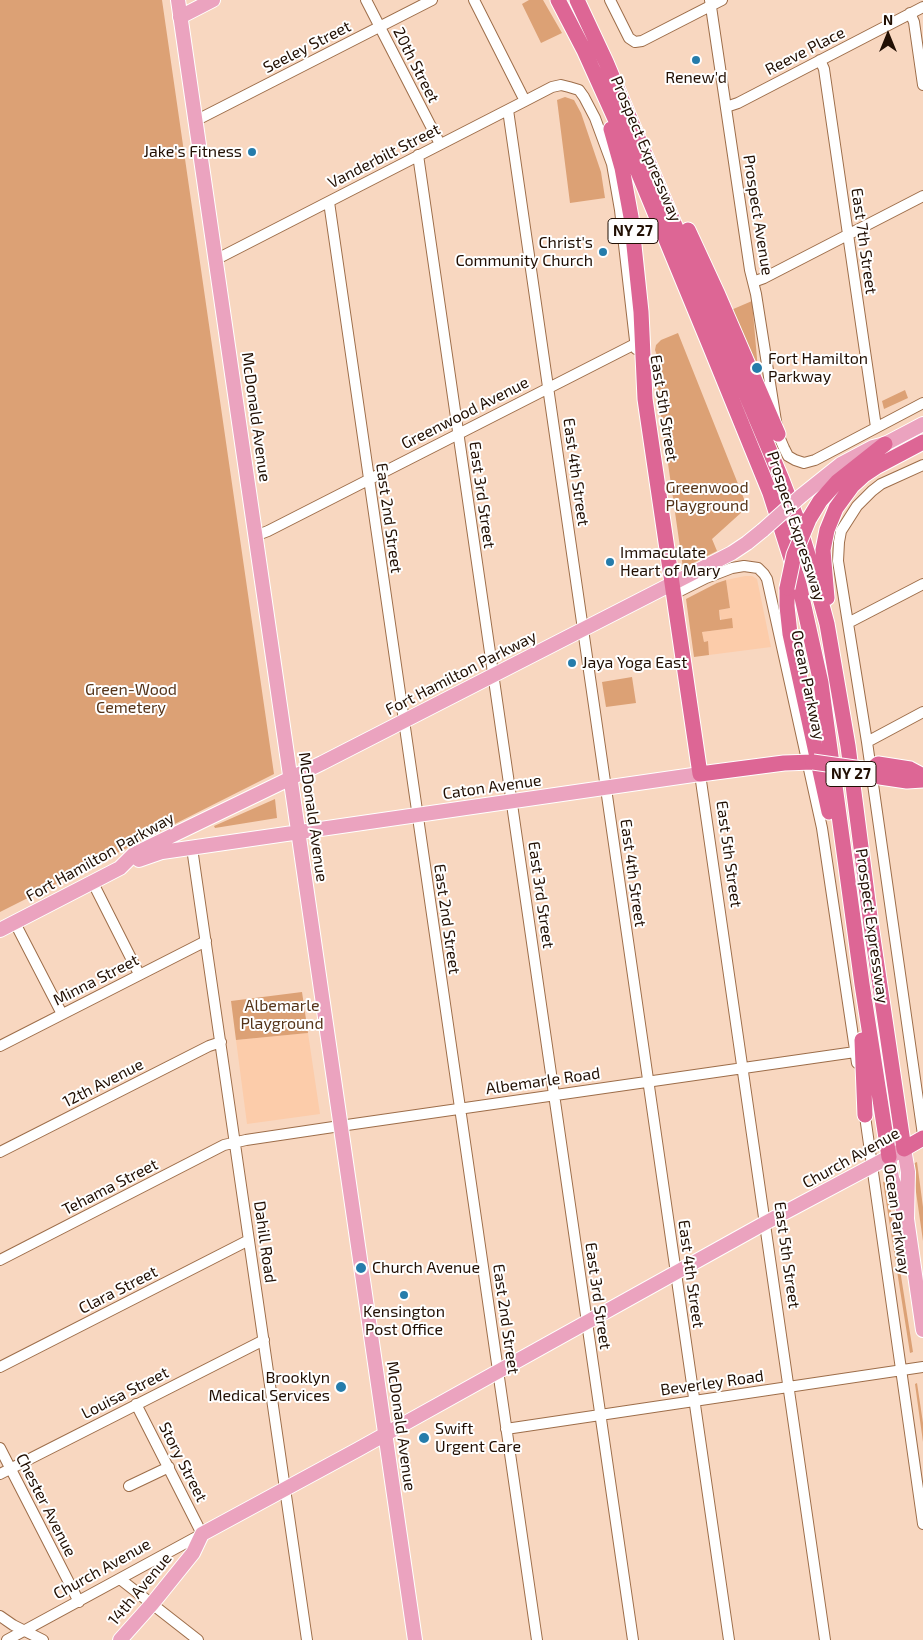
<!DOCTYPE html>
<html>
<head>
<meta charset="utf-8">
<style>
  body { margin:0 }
  #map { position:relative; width:923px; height:1640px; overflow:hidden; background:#f8d7c0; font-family:"Exo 2",sans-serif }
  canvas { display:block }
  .north { position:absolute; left:863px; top:10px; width:50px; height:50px; -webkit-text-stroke:4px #fff; paint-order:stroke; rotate:0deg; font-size:14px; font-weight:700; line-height:20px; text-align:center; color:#210f03 }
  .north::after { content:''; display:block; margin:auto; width:18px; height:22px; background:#210f03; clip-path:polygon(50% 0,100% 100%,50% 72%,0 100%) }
</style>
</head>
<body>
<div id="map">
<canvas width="923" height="1640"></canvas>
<div class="north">N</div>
</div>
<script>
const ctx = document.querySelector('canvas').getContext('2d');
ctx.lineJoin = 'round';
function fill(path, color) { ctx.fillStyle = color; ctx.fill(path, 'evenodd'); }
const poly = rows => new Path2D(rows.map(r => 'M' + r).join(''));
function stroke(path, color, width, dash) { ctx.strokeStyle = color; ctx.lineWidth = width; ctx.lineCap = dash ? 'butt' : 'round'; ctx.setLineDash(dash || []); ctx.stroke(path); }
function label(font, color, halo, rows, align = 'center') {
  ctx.font = font + ' "Exo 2",sans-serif'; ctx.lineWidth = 4; ctx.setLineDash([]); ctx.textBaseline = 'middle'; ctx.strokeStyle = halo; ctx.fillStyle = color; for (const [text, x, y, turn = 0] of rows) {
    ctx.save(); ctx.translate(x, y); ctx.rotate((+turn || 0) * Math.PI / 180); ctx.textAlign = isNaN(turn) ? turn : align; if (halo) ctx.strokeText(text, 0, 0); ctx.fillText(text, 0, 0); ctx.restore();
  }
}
fill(poly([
  [745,576,752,576,757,579,771,647,709,655,707,641,704,642,702,632,733,628,721,620,719,610,730,608,726,580],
  [308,1033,320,1114,247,1124,236,1040]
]), '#fcccaa');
fill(poly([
  [0,0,162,0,274,774,0,912],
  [529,0,543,0,562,33,541,43,522,4],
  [565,97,574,100,581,113,601,172,605,198,570,203,557,100],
  [752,301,758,370,731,310],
  [678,333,746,504,743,511,712,539,717,551,683,568,655,373,660,364,655,350,656,345,661,340],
  [905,390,908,398,884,409,882,401],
  [726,580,730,608,719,610,720,620,732,618,733,628,702,632,704,642,708,641,709,655,694,657,686,599,717,583],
  [632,677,636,703,606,707,602,682],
  [275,799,277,818,215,828,214,826],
  [302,992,308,1033,236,1040,231,1001],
  [917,1162,923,1207,923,1241,912,1164],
  [886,1181,913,1352,910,1353,883,1182],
  [917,1383,923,1423,923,1442,915,1384]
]), '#dca175');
const minor = poly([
  [366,0,440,144],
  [474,0,525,101],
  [610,0,629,38,635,42,642,41,722,0],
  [710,0,750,270,756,294,778,434,784,448,788,456,795,460,804,463,815,460,923,403],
  [910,13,914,22,923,85],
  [820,60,824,69,876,427],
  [726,107,738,103,923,7],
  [508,110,729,1640],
  [195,121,432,0],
  [418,155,633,1640],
  [329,202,537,1640],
  [215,260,525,101,552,87,561,85,569,87,579,90,584,97,595,118,612,164,620,210,636,349],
  [753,282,764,278,923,196],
  [923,465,881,484,872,491,857,506,841,531,839,542,838,561,867,742,923,1135],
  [255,536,268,531,635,344],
  [674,594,706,578,732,568,744,566,758,568,764,574,767,579,822,828,857,1063],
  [848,623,923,584],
  [867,742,923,712],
  [700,774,825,1640],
  [192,848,307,1640],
  [93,883,139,974],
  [15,923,62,1014],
  [0,1046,206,941],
  [864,1109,923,1524],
  [0,1152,209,1046,221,1042],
  [0,1260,224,1145,246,1140,340,1126,855,1052],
  [0,1367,249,1240],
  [506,1429,923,1367],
  [0,1448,79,1602],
  [0,1474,264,1340],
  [129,1486,169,1467],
  [120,1579,198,1640],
  [0,1616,13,1625,43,1640],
  [7,1640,202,1534,136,1404]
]);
const major = poly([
  [178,0,415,1640],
  [180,17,213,0],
  [801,496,841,464,873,447,885,444,923,424],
  [139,860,162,852,700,774],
  [0,930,120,868,134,854,322,763,732,553,747,543,763,530],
  [889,1157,892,1178,904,1212],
  [120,1640,152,1604,193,1553,202,1534,357,1450,765,1223,904,1149,908,1172,907,1219,923,1330]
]);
const highway = poly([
  [558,0,584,50,626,143,710,346,770,493,799,584,821,683,862,984,889,1157],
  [577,0,606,62,782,480,798,522,812,568,827,624,848,746,871,925,904,1149,923,1138],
  [611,129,622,168,631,217,641,312,645,399,700,774,784,763,813,762],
  [688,230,718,295,778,434],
  [809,519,820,501,837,482,885,444],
  [787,588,787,606,790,634,829,812],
  [827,598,823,550,827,530,836,508,852,486,864,475,876,467,923,442],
  [862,769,871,770,880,777,907,781,923,780],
  [871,770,878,764,910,769,923,776],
  [862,1040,865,1115]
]);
stroke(minor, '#9d6d49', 12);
stroke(major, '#fff', 16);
stroke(highway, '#fff', 17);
stroke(minor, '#fff', 10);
stroke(major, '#eba3bf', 14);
stroke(highway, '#dd6695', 15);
const majorBridge = poly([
  [763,530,801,496]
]);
const highwayBridge = poly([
  [787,588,794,555,809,519],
  [813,762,862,769]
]);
stroke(majorBridge, '#fff', 16, []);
stroke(highwayBridge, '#fff', 17, []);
stroke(majorBridge, '#eba3bf', 14);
stroke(highwayBridge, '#dd6695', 15);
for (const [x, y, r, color] of [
  [696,60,5,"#257cab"],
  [252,152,5,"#257cab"],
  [603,252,5,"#257cab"],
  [757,368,6,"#257cab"],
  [610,562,5,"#257cab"],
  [572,663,5,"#257cab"],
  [361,1268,6,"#257cab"],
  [404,1295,5,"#257cab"],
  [341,1387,6,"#257cab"],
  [424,1438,6,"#257cab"]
]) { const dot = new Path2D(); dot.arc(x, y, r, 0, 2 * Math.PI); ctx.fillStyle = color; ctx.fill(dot); stroke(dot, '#fff', 2); }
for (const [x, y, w] of [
  [633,231,50],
  [851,774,50]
]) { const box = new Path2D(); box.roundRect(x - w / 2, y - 12.5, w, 25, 4); ctx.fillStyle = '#fff'; ctx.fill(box); stroke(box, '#210f03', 1); }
label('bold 15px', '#210f03', null, [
  ["NY 27",633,231],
  ["NY 27",851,774]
]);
label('16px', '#210f03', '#fff', [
  ["Seeley Street",307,47,-27],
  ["Reeve Place",805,51,-27],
  ["20th Street",416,65,63],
  ["Prospect Expressway",646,149,67],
  ["Vanderbilt Street",384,156,-27],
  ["Prospect Avenue",758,215,81],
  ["East 7th Street",864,241,82],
  ["East 5th Street",664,408,81],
  ["Greenwood Avenue",465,413,-27],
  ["McDonald Avenue",256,417,82],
  ["East 4th Street",576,472,82],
  ["East 3rd Street",482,495,82],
  ["East 2nd Street",389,518,82],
  ["Prospect Expressway",796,526,72],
  ["Fort Hamilton Parkway",461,673,-27],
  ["Ocean Parkway",808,685,78],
  ["Caton Avenue",492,787,-8],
  ["McDonald Avenue",313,817,82],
  ["East 5th Street",729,854,82],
  ["Fort Hamilton Parkway",100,857,-29],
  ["East 4th Street",633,873,82],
  ["East 3rd Street",541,895,82],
  ["East 2nd Street",447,919,82],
  ["Prospect Expressway",872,926,82],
  ["Minna Street",96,980,-27],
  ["Albemarle Road",543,1081,-8],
  ["12th Avenue",103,1083,-27],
  ["Church Avenue",851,1158,-29],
  ["Tehama Street",110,1187,-27],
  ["Ocean Parkway",897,1219,82],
  ["Dahill Road",265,1242,82],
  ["East 5th Street",787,1255,82],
  ["East 4th Street",691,1274,82],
  ["Clara Street",118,1290,-27],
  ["East 3rd Street",598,1296,82],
  ["East 2nd Street",506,1319,82],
  ["Beverley Road",712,1383,-8],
  ["Louisa Street",125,1393,-27],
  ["McDonald Avenue",401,1426,82],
  ["Story Street",183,1462,63],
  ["Chester Avenue",46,1505,63],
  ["Church Avenue",102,1569,-29],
  ["14th Avenue",140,1589,-50]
]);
label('16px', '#210f03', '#fff', [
  ["Renew'd",696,78,"center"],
  ["Jake's Fitness",242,152,"right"],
  ["Christ's",593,243,"right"],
  ["Community Church",593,261,"right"],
  ["Fort Hamilton",768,359],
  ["Parkway",768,377],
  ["Immaculate",620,553],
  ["Heart of Mary",620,571],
  ["Jaya Yoga East",582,663],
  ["Church Avenue",372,1268],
  ["Kensington",404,1312,"center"],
  ["Post Office",404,1330,"center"],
  ["Brooklyn",330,1378,"right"],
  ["Medical Services",330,1396,"right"],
  ["Swift",435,1429],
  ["Urgent Care",435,1447]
], 'left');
label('16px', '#553419', '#fff', [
  ["Greenwood",707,488],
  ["Playground",707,506],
  ["Green-Wood",131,690],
  ["Cemetery",131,708],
  ["Albemarle",282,1006],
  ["Playground",282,1024]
]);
</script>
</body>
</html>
